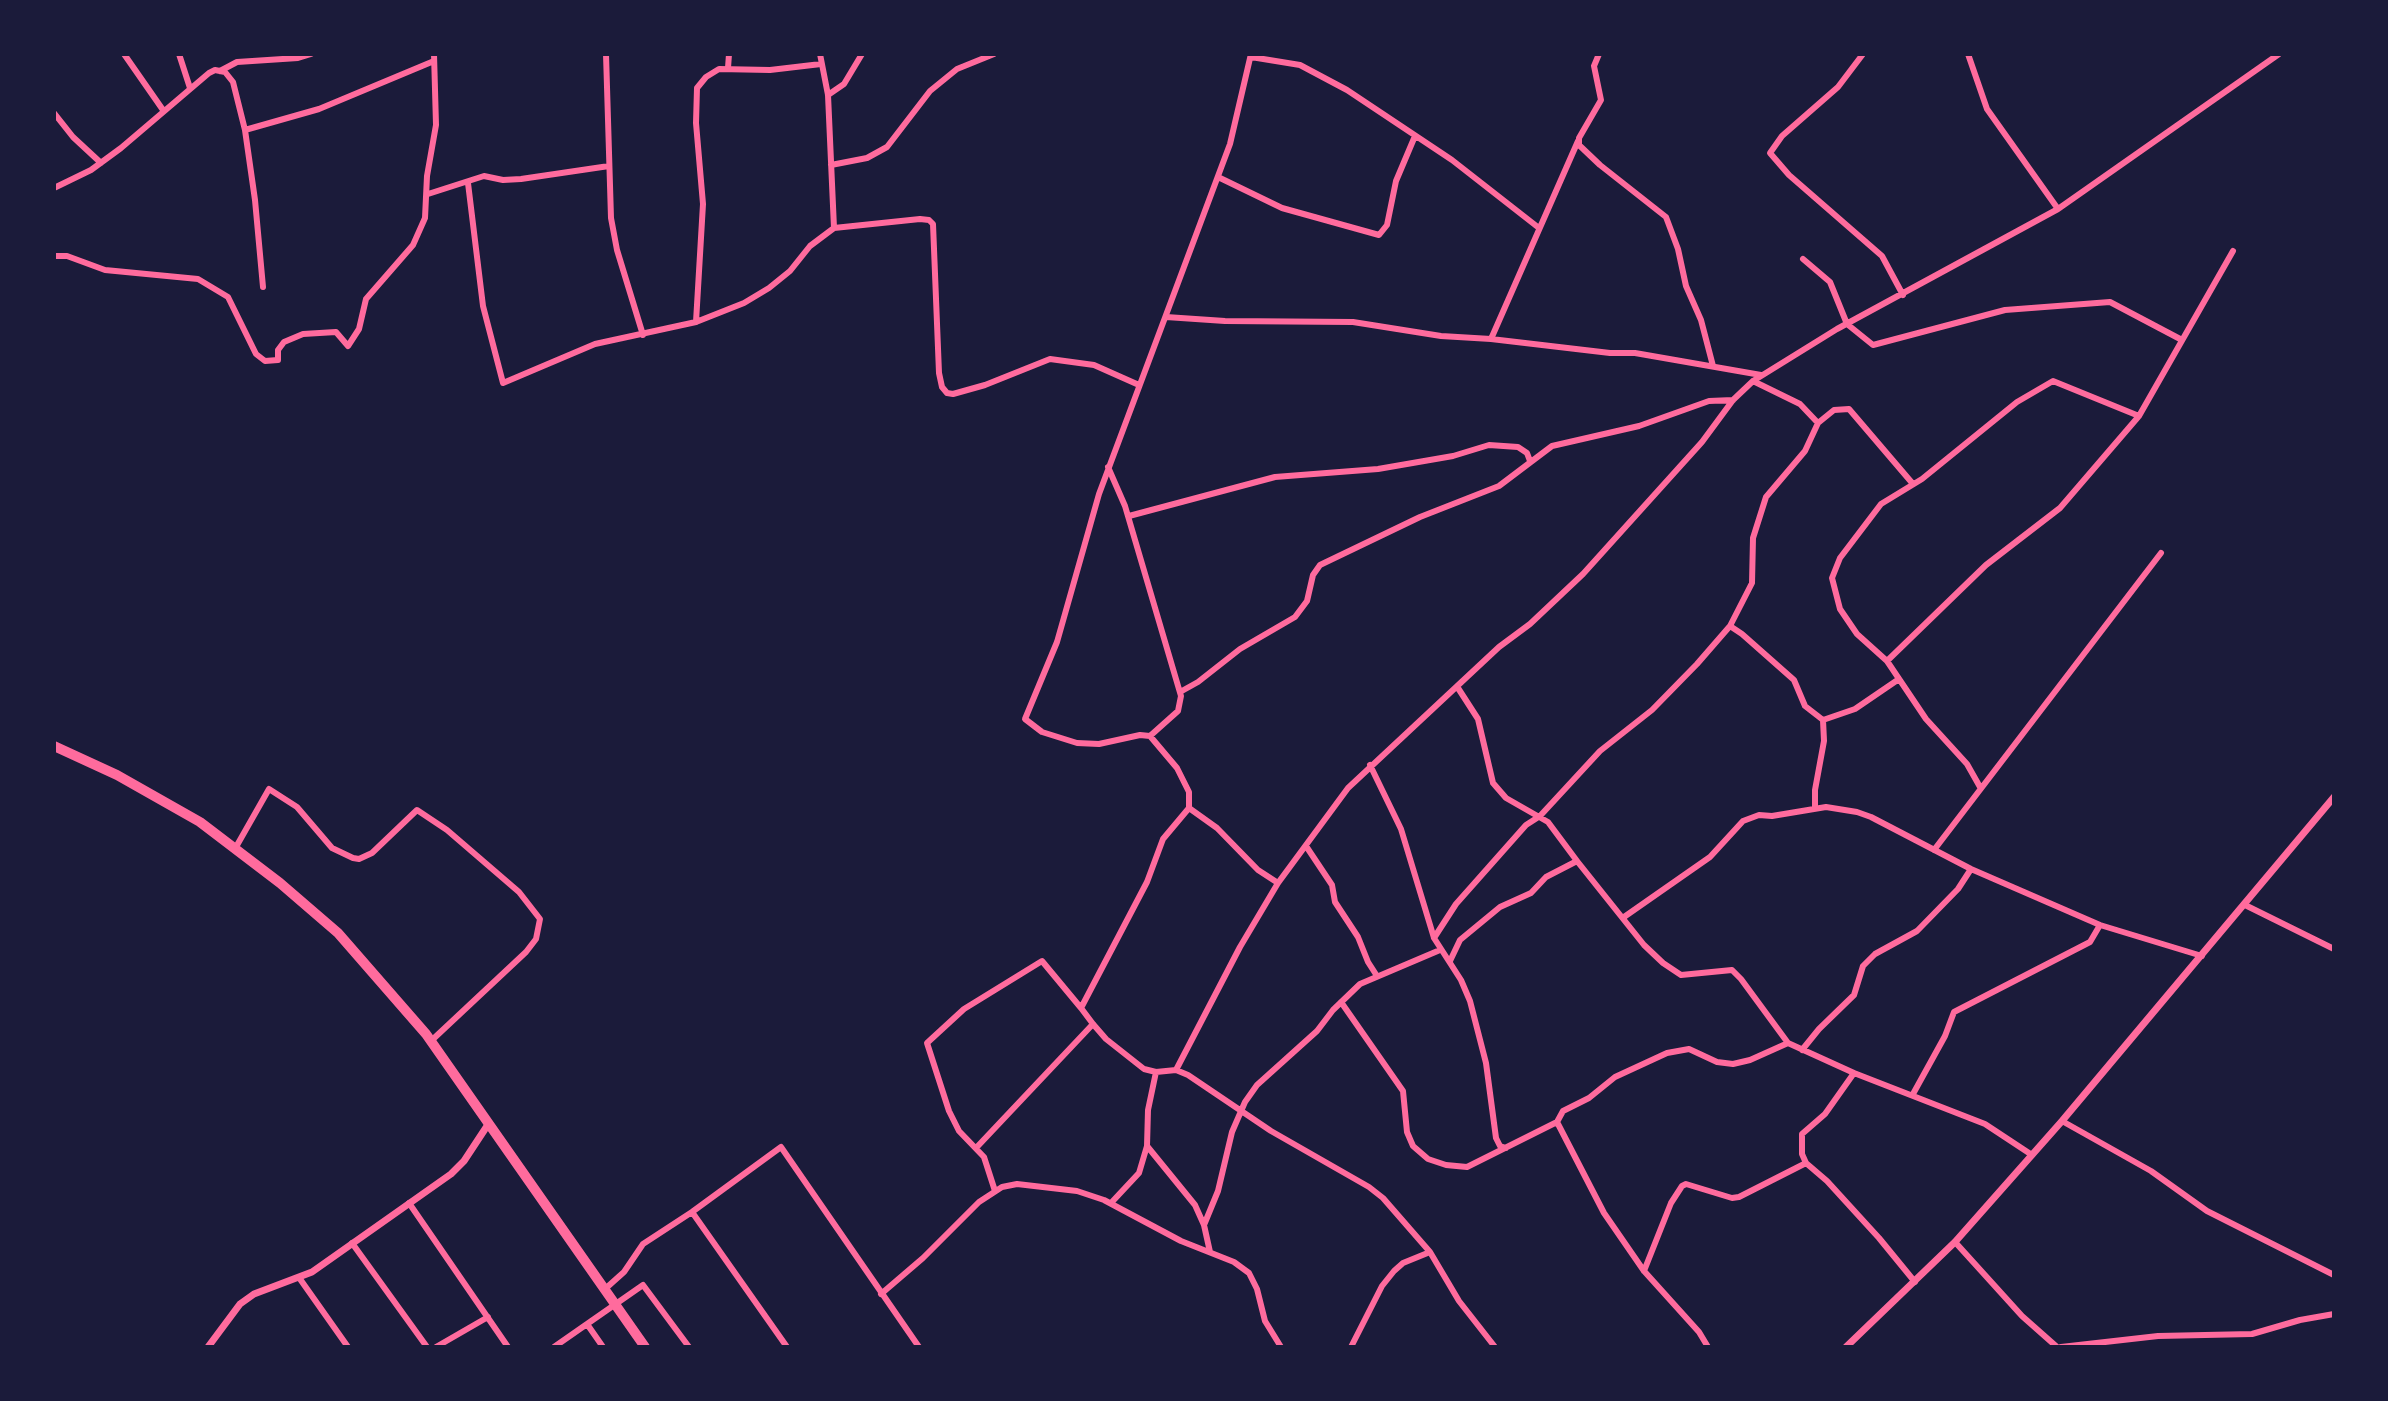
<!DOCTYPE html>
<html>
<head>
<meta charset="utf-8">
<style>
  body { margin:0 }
  #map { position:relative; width:2388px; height:1401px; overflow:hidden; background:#1b1b3a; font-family:"Asap Condensed",sans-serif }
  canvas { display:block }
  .frame { position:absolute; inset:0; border:56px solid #1b1b3a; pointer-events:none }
</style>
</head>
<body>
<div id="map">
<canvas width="2388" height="1401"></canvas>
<div class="frame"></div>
</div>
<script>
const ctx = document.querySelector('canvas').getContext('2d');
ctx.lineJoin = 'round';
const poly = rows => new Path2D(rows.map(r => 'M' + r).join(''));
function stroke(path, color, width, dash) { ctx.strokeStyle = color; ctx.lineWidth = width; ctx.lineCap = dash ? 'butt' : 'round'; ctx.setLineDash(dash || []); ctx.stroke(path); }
stroke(poly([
  [124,54,163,110],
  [179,54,190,88],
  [606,54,611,218,617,250,643,335],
  [1251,54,1230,144,1099,494,1057,642,1025,719,1042,732,1077,743,1099,744,1140,735,1150,736,1177,768,1189,792,1189,808,1163,839,1147,882,1081,1008,1093,1024,1106,1039,1144,1069,1156,1072,1176,1070,1188,1075,1271,1131,1369,1187,1383,1198,1430,1252,1459,1301,1495,1347],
  [1599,54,1594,66,1601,100,1579,138,1579,145,1600,165,1666,217,1678,249,1686,286,1701,320,1713,366],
  [1863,54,1838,87,1782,136,1770,153,1789,175,1882,256,1903,295],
  [1968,54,1987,109,2058,209],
  [1251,57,1300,65,1347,90,1452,160,1539,228],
  [728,68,729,54],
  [220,71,237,62,298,58,311,54],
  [828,95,844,84,862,54],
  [54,113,73,137,101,163],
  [245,130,319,109,434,61],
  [831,165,867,158,887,147,930,91,957,69,994,54],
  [1218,177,1282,208,1379,235,1387,225,1396,181,1415,136],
  [468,183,483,306,503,383,595,344,696,322,744,303,769,288,790,271,810,246,834,228,828,95,820,54],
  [54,188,91,170,121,148,209,73,215,70,225,72,233,82,245,130,255,200,263,287],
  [428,194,484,176,503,180,521,179,609,166],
  [834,228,920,219,929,220,933,224,939,373,942,387,947,393,953,394,985,385,1050,359,1094,365,1139,385],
  [54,256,67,256,105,270,198,279,228,297,256,354,265,361,278,360,278,350,284,342,303,334,336,332,348,346,359,329,366,299,413,245,425,218,427,176,436,125,434,54],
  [1803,259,1830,282,1847,324,1873,345,2005,310,2110,302,2182,340],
  [1166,317,1225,321,1353,322,1441,336,1491,339,1610,353,1635,353,1761,375],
  [696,322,703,204,696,123,697,88,706,77,719,69,770,70,821,64],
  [1491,339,1578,141],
  [1753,381,1800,404,1818,423],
  [1108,467,1125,506,1181,696,1178,711,1150,736],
  [1129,516,1275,477,1378,469,1453,456,1489,445,1518,447,1527,453,1530,461],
  [1730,626,1742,634,1794,680,1805,706,1823,720,1855,709,1899,679],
  [1887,661,1986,565,2060,508,2139,416,2233,251],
  [1180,692,1198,682,1240,649,1295,617,1307,601,1313,575,1320,565,1420,517,1499,486,1552,446,1639,426,1709,401,1733,400],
  [1370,765,1401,829,1434,938,1461,980,1470,1001,1486,1063,1496,1138,1500,1146,1506,1148],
  [1980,787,1967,764,1926,719,1887,661,1857,634,1840,609,1832,578,1840,558,1881,504,1922,479,2017,402,2053,381,2139,416],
  [1815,807,1815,790,1824,741,1823,720],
  [1189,808,1217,828,1258,870,1278,883],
  [1306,846,1332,885,1335,902,1358,937,1368,962,1377,976],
  [236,847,269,789,297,807,332,848,353,858,359,859,372,853,417,810,447,830,519,892,540,919,536,939,526,952,431,1041],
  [1934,850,2161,553],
  [1577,861,1644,945,1663,963,1681,975,1732,970,1741,979,1788,1043,1854,1073,1985,1124,2032,1155],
  [2245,905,2334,949],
  [1624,917,1710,857,1743,821,1759,815,1772,816,1826,807,1857,812,1871,817,1971,869,2100,925,2202,956],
  [1434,938,1456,904,1526,825,1540,816,1600,751,1652,710,1697,664,1730,626,1752,583,1753,538,1766,497,1805,451,1818,423,1834,410,1849,409,1913,484],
  [1450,961,1460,940,1500,907,1531,893,1546,877,1577,861,1548,822,1506,798,1493,783,1478,719,1458,688],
  [1341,1002,1403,1091,1407,1132,1413,1146,1428,1159,1446,1165,1467,1167,1557,1122],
  [1802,1050,1819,1029,1854,995,1863,966,1875,954,1917,931,1958,889,1971,869],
  [1176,1070,1240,947,1278,883,1348,788,1499,647,1530,624,1583,574,1702,442,1733,400,1753,381,1837,329,2058,209,2279,54],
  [1156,1072,1148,1110,1147,1146,1195,1205,1204,1225],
  [1854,1073,1825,1114,1802,1134,1802,1154,1806,1163,1827,1181,1879,1238,1915,1282],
  [1913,1094,1945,1036,1954,1012,2090,942,2100,925],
  [2062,1121,2151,1171,2207,1211,2334,1275],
  [976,1148,1093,1024],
  [995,1191,984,1157,959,1131,949,1111,927,1043,964,1009,1042,961,1081,1008],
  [409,1203,508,1347],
  [1111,1203,1139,1173,1147,1146],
  [692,1212,787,1347],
  [1955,1242,2022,1316,2057,1347],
  [352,1243,427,1347],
  [1210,1252,1204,1225,1218,1191,1232,1132,1245,1102,1257,1085,1317,1031,1333,1010,1360,984,1440,950],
  [1644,1271,1671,1203,1682,1186,1686,1184,1732,1198,1739,1197,1806,1163],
  [300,1279,348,1347],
  [605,1289,624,1272,643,1244,692,1212,781,1147,919,1347],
  [881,1294,923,1258,979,1202,1002,1187,1017,1184,1077,1191,1104,1200,1181,1241,1234,1262,1249,1273,1257,1289,1265,1321,1281,1347],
  [587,1324,603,1347],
  [436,1347,488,1317],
  [554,1347,643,1285,689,1347],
  [1351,1347,1382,1286,1394,1271,1403,1263,1430,1252],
  [1708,1347,1699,1332,1644,1271,1604,1213,1557,1122,1563,1111,1589,1098,1615,1077,1667,1053,1689,1049,1717,1062,1733,1064,1750,1060,1788,1043],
  [2061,1347,2158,1336,2252,1334,2300,1320,2334,1314]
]), '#ff6b9d', 6);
stroke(poly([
  [208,1347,240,1304,254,1294,312,1272,451,1174,464,1161,489,1123],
  [1846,1347,1955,1242,2062,1121,2334,797]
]), '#ff6b9d', 7);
stroke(poly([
  [54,746,117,775,200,822,280,883,338,933,426,1034,645,1347]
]), '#ff6b9d', 10);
</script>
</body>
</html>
